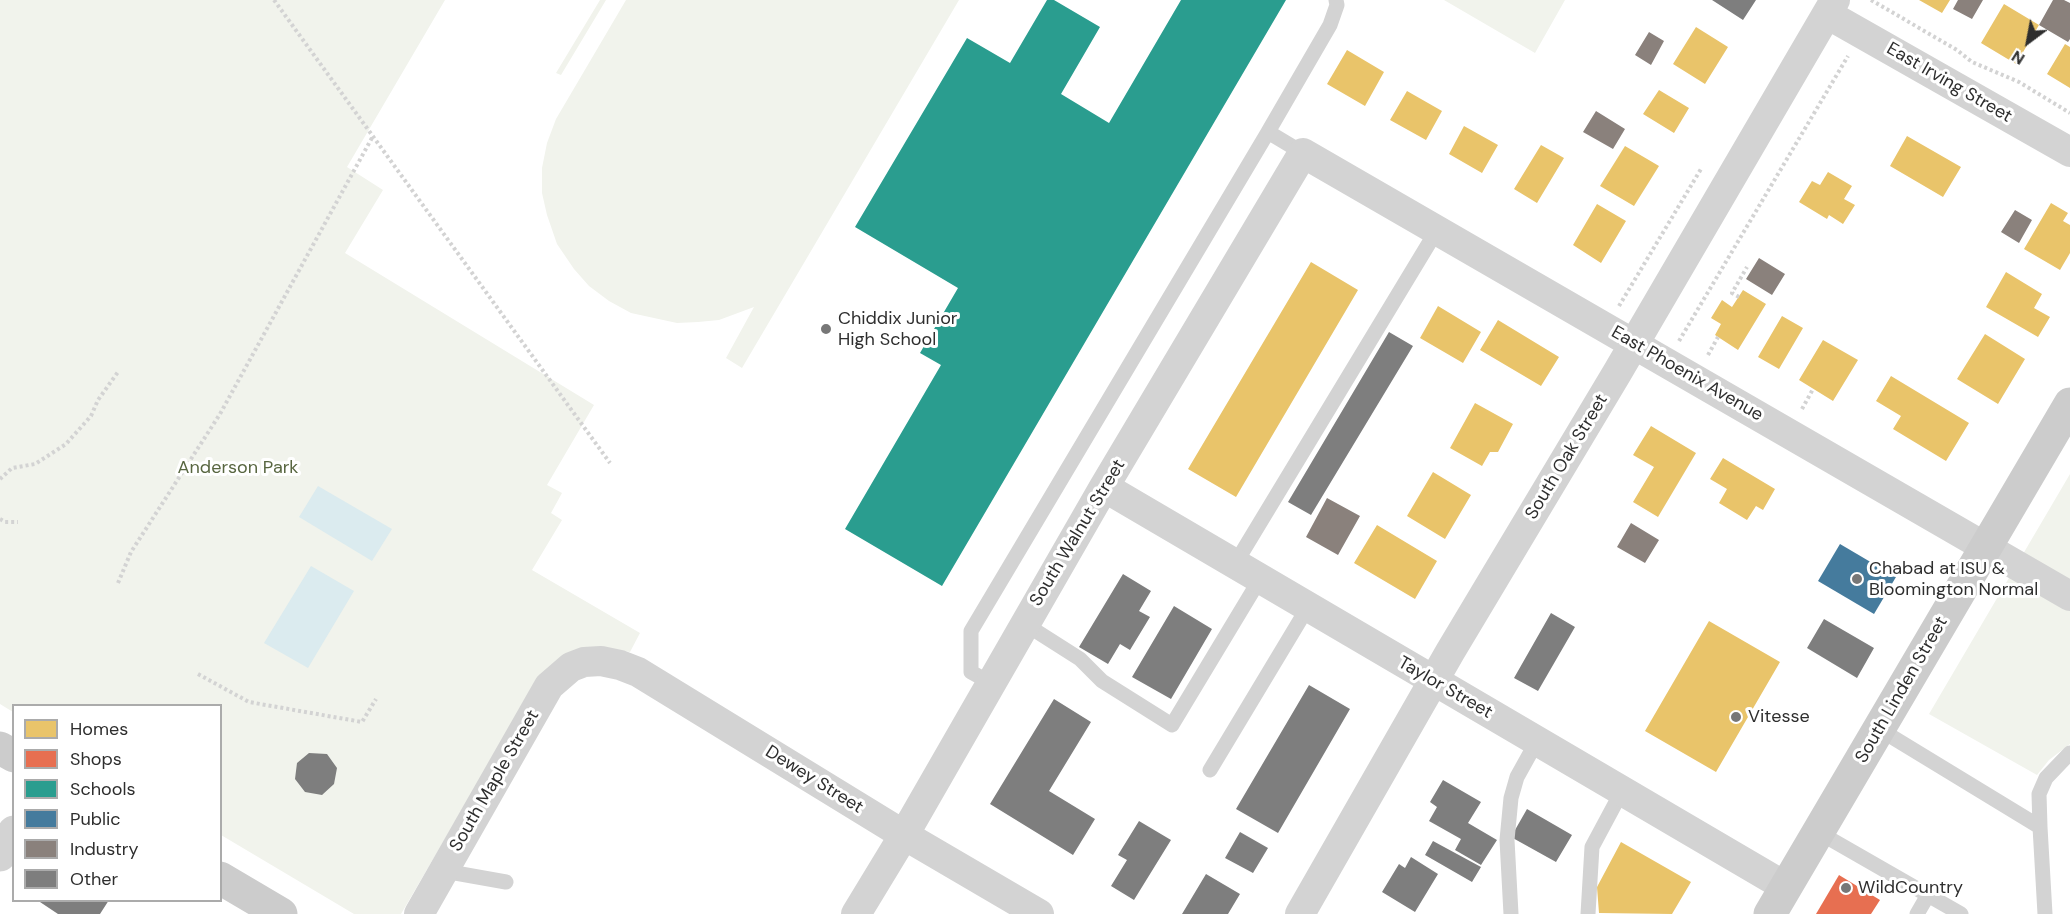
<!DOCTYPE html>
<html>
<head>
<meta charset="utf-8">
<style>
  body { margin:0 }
  #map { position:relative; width:2070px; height:914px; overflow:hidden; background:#fff; font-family:"DM Sans",sans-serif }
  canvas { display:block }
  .legend { position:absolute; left:12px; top:704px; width:210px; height:198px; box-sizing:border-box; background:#fff; border:2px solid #ababab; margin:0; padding:8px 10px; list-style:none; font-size:18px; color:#2e2e2e }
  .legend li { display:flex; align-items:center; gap:12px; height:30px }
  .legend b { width:30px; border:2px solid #ababab }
  .north { position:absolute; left:1998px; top:12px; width:60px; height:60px; -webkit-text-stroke:4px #fff; paint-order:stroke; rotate:212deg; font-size:16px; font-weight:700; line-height:24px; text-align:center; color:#2e2e2e }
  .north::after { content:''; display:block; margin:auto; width:21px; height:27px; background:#2e2e2e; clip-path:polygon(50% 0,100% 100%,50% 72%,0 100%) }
</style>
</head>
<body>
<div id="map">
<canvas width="2070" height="914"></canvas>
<ul class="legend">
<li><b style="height:16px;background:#e9c46a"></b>Homes</li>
<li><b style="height:16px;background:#e76f51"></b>Shops</li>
<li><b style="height:16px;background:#2a9d8f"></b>Schools</li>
<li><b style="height:16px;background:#457b9d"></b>Public</li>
<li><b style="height:16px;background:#8a817c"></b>Industry</li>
<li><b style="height:16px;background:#7e7e7e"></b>Other</li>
</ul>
<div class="north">N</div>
</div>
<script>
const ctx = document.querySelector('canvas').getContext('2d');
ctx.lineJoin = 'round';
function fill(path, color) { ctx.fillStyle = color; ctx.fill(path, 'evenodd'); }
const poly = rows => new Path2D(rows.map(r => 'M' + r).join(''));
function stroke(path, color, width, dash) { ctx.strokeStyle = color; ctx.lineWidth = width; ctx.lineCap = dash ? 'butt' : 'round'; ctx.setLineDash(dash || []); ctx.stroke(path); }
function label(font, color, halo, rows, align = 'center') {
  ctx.font = font + ' "DM Sans",sans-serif'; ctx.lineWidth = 6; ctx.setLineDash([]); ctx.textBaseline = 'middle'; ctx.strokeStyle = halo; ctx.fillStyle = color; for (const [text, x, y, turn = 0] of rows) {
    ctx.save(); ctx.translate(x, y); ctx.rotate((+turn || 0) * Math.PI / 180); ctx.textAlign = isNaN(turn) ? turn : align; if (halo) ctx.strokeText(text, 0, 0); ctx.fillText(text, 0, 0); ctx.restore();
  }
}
fill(poly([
  [0,0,445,0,347,167,383,190,345,253,594,405,547,485,562,493,551,513,562,520,532,570,640,633,630,652,614,649,537,681,401,914,354,914,221,835,220,706,14,706,13,712,0,704],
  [600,0,606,0,561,75,556,73],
  [626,0,959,0,742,368,726,358,754,307,719,320,698,322,677,323,631,313,609,301,589,286,574,269,557,244,547,215,542,193,542,168,547,143,556,119],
  [1444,0,1565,0,1535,53],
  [2070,474,2070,744,2049,760,2037,775,1929,714]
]), '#f1f3ec');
fill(poly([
  [318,486,392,529,372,561,299,517],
  [311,566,354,591,308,668,264,643]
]), '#dbebef');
fill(poly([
  [1919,0,1950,0,1942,13],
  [2004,4,2039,25,2016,64,1981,43],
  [1696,27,1728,47,1705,84,1673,64],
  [2065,44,2070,47,2070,88,2047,74],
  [1347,50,1384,72,1365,106,1327,84],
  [1659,90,1689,108,1674,133,1643,114],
  [1407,91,1442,111,1426,140,1390,120],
  [1464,126,1498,145,1482,173,1449,154],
  [1907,136,1961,167,1943,197,1890,166],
  [1541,145,1564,158,1537,203,1514,189],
  [1625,146,1659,166,1634,206,1600,186],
  [1828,172,1852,186,1844,199,1855,205,1843,224,1829,215,1827,219,1799,202,1812,181,1820,185],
  [2051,203,2068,213,2063,221,2070,225,2070,253,2060,270,2024,249],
  [1597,204,1626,221,1601,263,1573,245],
  [1311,262,1358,290,1236,497,1188,469],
  [2006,272,2042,294,2034,308,2050,317,2038,337,1986,307],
  [1743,290,1766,304,1738,350,1715,335,1721,324,1711,318,1722,300,1732,307],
  [1438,306,1481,332,1463,363,1420,338],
  [1782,316,1803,328,1779,369,1758,357],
  [1498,320,1559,357,1541,386,1480,350],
  [1985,334,2025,359,1998,404,1957,379],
  [1823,340,1858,360,1833,401,1799,380],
  [1891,376,1969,423,1946,461,1893,429,1901,416,1876,401],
  [1475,403,1513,424,1498,452,1490,452,1482,466,1450,448],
  [1651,426,1696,453,1658,517,1633,502,1654,467,1633,455],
  [1723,458,1775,489,1763,510,1756,506,1747,520,1719,503,1727,489,1710,479],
  [1433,472,1471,495,1445,539,1407,516],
  [1377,525,1437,561,1415,599,1354,563],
  [1709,621,1780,662,1716,772,1645,731],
  [1621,842,1691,882,1672,914,1599,913,1597,887]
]), '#e9c46a');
fill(poly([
  [1839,875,1880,900,1871,914,1816,914]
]), '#e76f51');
fill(poly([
  [1047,0,1054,0,1100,27,1061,94,1109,123,1181,0,1286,0,942,586,845,529,941,365,920,353,958,288,855,227,967,38,1010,63]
]), '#2a9d8f');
fill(poly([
  [1840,544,1896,577,1874,614,1818,581]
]), '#457b9d');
fill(poly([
  [1958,0,1983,0,1972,19,1953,9],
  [2053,0,2064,0,2070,3,2070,39,2068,42,2039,25],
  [1649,32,1664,41,1651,65,1635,55],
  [1596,111,1625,129,1613,149,1583,132],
  [2015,210,2032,220,2019,243,2001,232],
  [1759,258,1785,274,1772,295,1746,279],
  [1327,498,1360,516,1338,555,1306,537],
  [1631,523,1659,540,1645,563,1617,547]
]), '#8a817c');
fill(poly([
  [1712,0,1756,0,1743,20],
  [1389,332,1413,346,1311,515,1288,502],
  [1123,574,1151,591,1139,611,1150,617,1130,650,1120,644,1108,664,1079,647],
  [1174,606,1212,629,1171,699,1132,677],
  [1551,613,1575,627,1538,691,1514,678],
  [1824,619,1874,648,1857,678,1807,648],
  [1309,685,1350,709,1278,833,1236,809],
  [1054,699,1091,722,1049,791,1095,819,1073,855,990,804],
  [309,753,327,754,337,768,334,784,322,795,305,792,295,779,297,763],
  [1443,780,1481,802,1468,823,1497,840,1481,865,1455,850,1461,839,1429,821,1437,807,1430,802],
  [1527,809,1572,835,1556,862,1511,837],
  [1139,821,1171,840,1134,900,1111,886,1127,860,1118,855],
  [1240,832,1268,848,1253,873,1225,858],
  [1433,841,1481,867,1472,882,1425,855],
  [1411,857,1438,874,1415,912,1382,892,1399,864,1405,868],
  [1206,874,1240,894,1228,914,1182,914],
  [37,900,109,900,100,914,58,914]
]), '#7e7e7e');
stroke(poly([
  [274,0,610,463],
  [1871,0,1957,50,1972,62,2019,82,2070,113],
  [1739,297,1732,293,1747,267],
  [1619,306,1701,169],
  [1679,341,1848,56],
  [1708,355,1718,337],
  [1802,409,1813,389],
  [0,479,12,468,35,464,66,444,91,416,98,400,118,372],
  [0,519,5,522,18,522],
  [118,583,131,552,220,414,373,136],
  [198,674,249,702,362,722,376,699]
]), '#d3d3d3', 4, [3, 3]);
stroke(poly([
  [1303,153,1268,132,1330,25,1337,5,1336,0],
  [1235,564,1437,230],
  [1025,624,1080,659,1102,681,1172,725,1260,579],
  [991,683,971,672,971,631,1268,132],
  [1879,729,2040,827,2045,914],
  [1210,770,1308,607],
  [2040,827,2039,794,2046,778,2070,753],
  [1818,832,1961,914],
  [444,871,506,882],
  [1511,914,1507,840,1511,798,1517,777,1537,741],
  [1588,914,1592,847,1622,791],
  [1917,914,1928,895]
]), '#d3d3d3', 15);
stroke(poly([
  [1827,14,2070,152],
  [1104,487,1786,887],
  [419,914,549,686,571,667,584,662,601,661,620,665,638,672,904,835,1039,914],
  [856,914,904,835,1104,487,1303,153,2070,596],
  [1300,914,1450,652,1617,373,1835,0]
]), '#d3d3d3', 30);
stroke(poly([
  [0,855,14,832]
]), '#d3d3d3', 33);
stroke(poly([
  [0,748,14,756],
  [220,878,281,914],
  [1770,914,2070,404]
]), '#ccc', 33);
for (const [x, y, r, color] of [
  [826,329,6,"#777"],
  [1857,579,6,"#777"],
  [1736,717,6,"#777"],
  [1846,888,6,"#777"]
]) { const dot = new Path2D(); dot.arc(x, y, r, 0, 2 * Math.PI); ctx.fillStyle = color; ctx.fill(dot); stroke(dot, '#fff', 2); }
label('18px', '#2e2e2e', '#fff', [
  ["East Irving Street",1949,83,30],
  ["East Phoenix Avenue",1687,374,30],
  ["South Oak Street",1567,457,-59],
  ["South Walnut Street",1078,533,-59],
  ["Taylor Street",1445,688,30],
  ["South Linden Street",1902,690,-60],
  ["Dewey Street",814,780,32],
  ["South Maple Street",495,781,-60]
]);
label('18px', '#2e2e2e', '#fff', [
  ["Chiddix Junior",838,319],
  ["High School",838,340],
  ["Chabad at ISU &",1869,569],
  ["Bloomington Normal",1869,590],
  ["Vitesse",1748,717],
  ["WildCountry",1858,888]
], 'left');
label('18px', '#586640', '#fff', [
  ["Anderson Park",238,468]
]);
</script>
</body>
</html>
